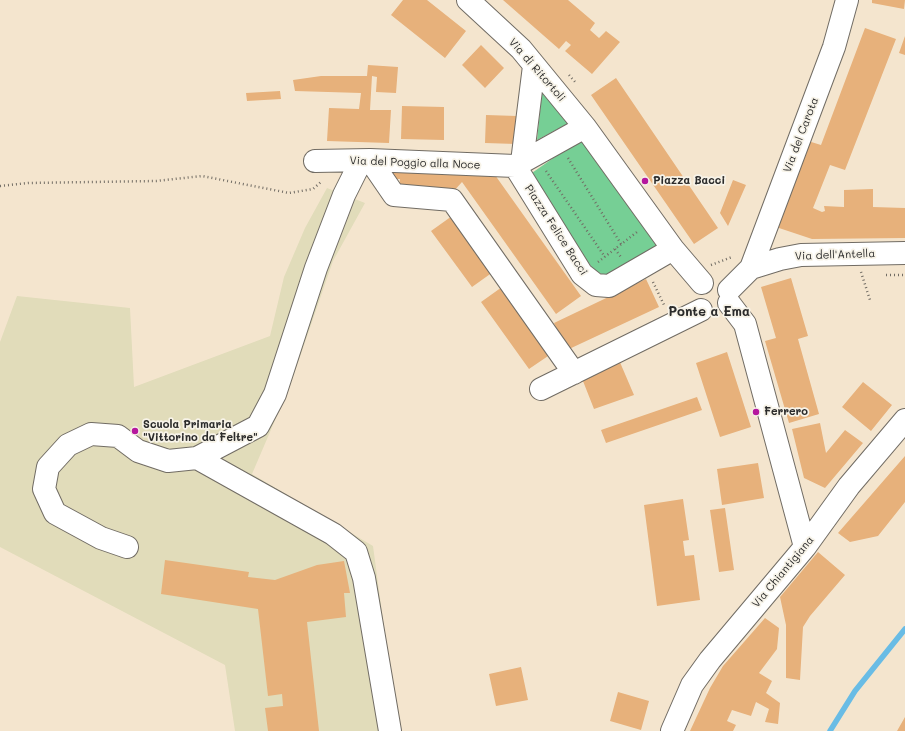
<!DOCTYPE html>
<html>
<head>
<meta charset="utf-8">
<style>
  body { margin:0 }
  canvas { display:block; background:#f4e5ce }
</style>
</head>
<body>
<canvas width="905" height="731"></canvas>
<script>
const ctx = document.querySelector('canvas').getContext('2d');
ctx.lineJoin = 'round';
function fill(path, color) { ctx.fillStyle = color; ctx.fill(path, 'evenodd'); }
const poly = rows => new Path2D(rows.map(r => 'M' + r).join(''));
function stroke(path, color, width, dash) { ctx.strokeStyle = color; ctx.lineWidth = width; ctx.lineCap = dash ? 'butt' : 'round'; ctx.setLineDash(dash || []); ctx.stroke(path); }
function label(font, color, halo, rows, align = 'center') {
  ctx.font = font + ' Mali,sans-serif'; ctx.lineWidth = 3.5; ctx.setLineDash([]); ctx.textBaseline = 'middle'; ctx.strokeStyle = halo; ctx.fillStyle = color; for (const [text, x, y, turn = 0] of rows) {
    ctx.save(); ctx.translate(x, y); ctx.rotate((+turn || 0) * Math.PI / 180); ctx.textAlign = isNaN(turn) ? turn : align; if (halo) ctx.strokeText(text, 0, 0); ctx.fillText(text, 0, 0); ctx.restore();
  }
}
fill(poly([
  [327,188,365,203,333,261,291,383,252,474,373,546,398,731,235,731,225,665,0,547,0,342,17,296,130,308,134,387,270,336,284,277,305,228]
]), '#e1dcba');
fill(poly([
  [542,93,569,123,537,140],
  [582,138,661,250,610,279,593,269,529,175]
]), '#76cf95');
stroke(poly([
  [830,731,855,691,905,629]
]), '#69bce5', 5.5);
fill(poly([
  [403,0,427,0,466,31,445,58,391,15],
  [503,0,568,0,595,23,590,30,599,38,606,31,620,42,592,74,565,51,571,45,566,41,559,49],
  [872,0,905,0,904,9,872,3],
  [865,28,896,39,845,170,830,165,813,208,822,212,825,211,824,206,844,207,844,190,873,189,873,207,905,208,905,238,812,239,776,227,808,141,821,145],
  [905,36,905,55,899,53],
  [481,45,504,68,485,88,462,65],
  [368,65,398,67,396,93,376,92,377,77,372,76,370,110,391,110,389,143,327,141,329,108,359,109,361,93,295,91,293,80,321,76,367,76],
  [616,78,718,228,694,244,591,95],
  [280,91,281,99,247,101,246,93],
  [402,106,444,107,444,140,401,139],
  [486,115,517,116,516,144,485,143],
  [390,165,490,168,581,296,556,314,462,182,453,192,399,190,400,179,390,179],
  [733,180,746,185,728,226,720,213],
  [452,216,493,272,472,287,431,231],
  [791,278,808,336,798,339,819,414,789,423,765,341,776,338,761,287],
  [646,279,659,307,567,350,554,323],
  [502,287,551,354,529,369,481,302],
  [727,352,751,427,720,437,696,363],
  [619,360,634,395,594,409,581,376],
  [863,382,892,405,871,431,842,407],
  [697,397,702,410,606,443,601,430],
  [820,423,826,453,845,430,863,443,825,488,804,478,792,429],
  [905,456,905,502,878,536,850,542,838,533],
  [758,463,764,498,722,505,717,469],
  [683,499,689,540,683,541,685,556,694,555,700,600,657,606,644,505],
  [725,508,734,570,719,572,710,510],
  [818,552,845,575,810,616,803,627,800,680,786,678,786,625,780,597],
  [165,560,249,572,248,577,275,580,317,565,344,561,350,593,344,593,346,617,307,622,319,731,268,731,265,708,283,706,282,694,268,696,258,609,161,594],
  [765,618,779,628,777,649,759,673,772,681,766,693,780,703,778,724,765,722,769,709,756,702,751,716,732,710,727,721,736,725,733,731,690,731,710,688,723,666],
  [521,667,528,700,496,706,489,674],
  [618,692,649,701,641,730,610,721],
  [905,717,905,731,897,731]
]), '#e7b17b');
const minor = poly([
  [468,0,521,49,585,127,673,249,702,283],
  [585,127,515,166,582,274,596,285,609,286,673,249],
  [370,160,394,195,452,200,574,373],
  [315,161,370,160,515,166],
  [522,162,534,66],
  [751,268,834,47,847,0],
  [729,290,751,268,780,259,801,255,905,253],
  [729,303,745,324,805,547],
  [541,389,701,310],
  [197,458,333,534,356,552,364,578,390,731],
  [127,547,101,538,55,513,44,489,48,467,68,445,91,434,118,436,138,451,168,461,197,458,258,426,275,394,316,268,344,195,361,161],
  [672,731,692,685,710,660,805,547,849,486,905,420]
]);
stroke(minor, '#716c64', 24);
stroke(poly([
  [569,75,576,83],
  [568,158,621,244],
  [546,171,605,257],
  [0,186,28,183,156,181,202,176,289,193,313,189,322,181],
  [615,249,621,257],
  [598,262,637,232],
  [711,265,732,257],
  [861,272,870,300],
  [886,275,905,275],
  [653,282,665,307]
]), '#716c64', 2.5, [1, 3]);
stroke(minor, '#fff', 22);
for (const [x, y, r, color] of [
  [645,181,4,"#b5179e"],
  [756,412,4,"#b5179e"],
  [135,431,4,"#b5179e"]
]) { const dot = new Path2D(); dot.arc(x, y, r, 0, 2 * Math.PI); ctx.fillStyle = color; ctx.fill(dot); stroke(dot, '#f7f3e8', 1.5); }
label('11px', '#2b2b2b', '#f7f3e8', [
  ["Via di Ritortoli",537,70,49],
  ["Via del Carota",801,135,-69],
  ["Via del Poggio alla Noce",415,163,2],
  ["Piazza Felice Bacci",556,230,57],
  ["Via dell'Antella",835,255,-2],
  ["Via Chiantigiana",783,572,-50]
]);
label('bold 11px', '#2b2b2b', '#f7f3e8', [
  ["Piazza Bacci",653,181],
  ["Ferrero",764,412],
  ["Scuola Primaria",143,425],
  ["\"Vittorino da Feltre\"",143,438]
], 'left');
label('bold 13px', '#2b2b2b', '#f7f3e8', [
  ["Ponte a Ema",709,312]
]);
</script>
</body>
</html>
